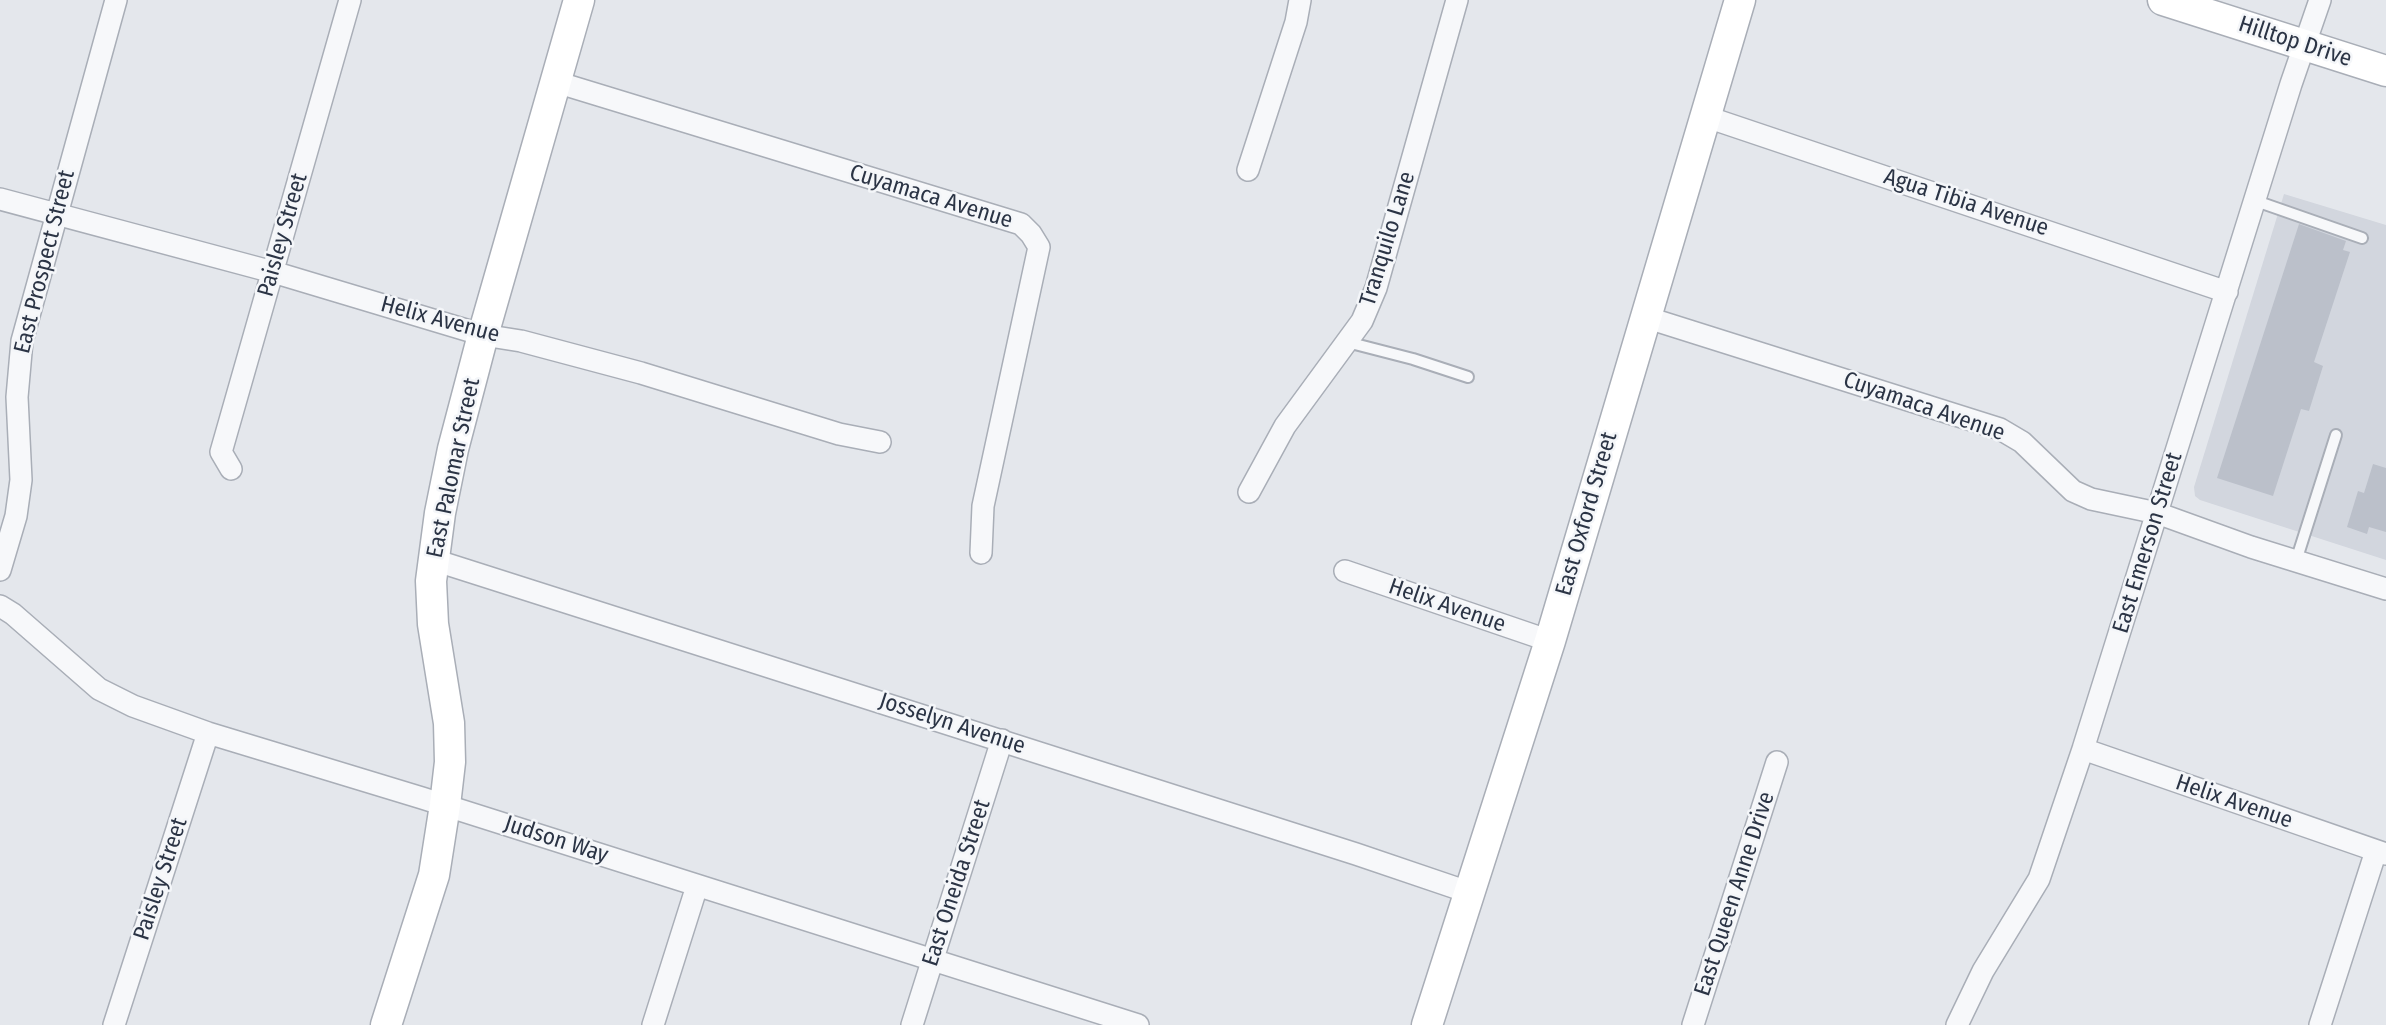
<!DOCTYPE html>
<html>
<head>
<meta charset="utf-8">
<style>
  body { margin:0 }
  canvas { display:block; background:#e4e7ec }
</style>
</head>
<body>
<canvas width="2386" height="1025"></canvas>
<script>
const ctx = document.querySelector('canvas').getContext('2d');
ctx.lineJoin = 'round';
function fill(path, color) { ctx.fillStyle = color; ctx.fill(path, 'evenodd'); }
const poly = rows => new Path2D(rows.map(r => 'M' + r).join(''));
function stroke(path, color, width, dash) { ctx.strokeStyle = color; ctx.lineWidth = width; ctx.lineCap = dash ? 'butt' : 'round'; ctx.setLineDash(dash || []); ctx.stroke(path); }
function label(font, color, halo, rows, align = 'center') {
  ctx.font = font + ' "Fira Sans Condensed",sans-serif'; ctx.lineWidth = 5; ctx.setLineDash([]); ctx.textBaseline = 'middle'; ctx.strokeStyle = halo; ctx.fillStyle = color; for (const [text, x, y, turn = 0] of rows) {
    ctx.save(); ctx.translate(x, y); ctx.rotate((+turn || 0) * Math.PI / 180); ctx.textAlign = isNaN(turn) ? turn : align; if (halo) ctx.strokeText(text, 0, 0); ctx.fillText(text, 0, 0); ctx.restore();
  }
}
fill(poly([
  [2284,194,2386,225,2386,560,2200,500,2195,496,2194,487]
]), '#d2d6de');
fill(poly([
  [2299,224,2346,241,2343,250,2350,252,2314,362,2323,366,2309,411,2301,409,2273,496,2217,478],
  [2373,464,2386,468,2386,532,2369,527,2367,534,2347,527,2358,491,2364,493]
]), '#bbc0ca');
const lane = poly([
  [2256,201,2362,238],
  [1347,342,1413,359,1468,377],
  [2296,561,2336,435]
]);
const street = poly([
  [556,82,1021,224,1031,234,1039,247,983,506,981,553],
  [1704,116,2227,292],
  [1248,170,1296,22,1300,0],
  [0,199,273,272,483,335,521,341,641,373,839,434,880,442],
  [1645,317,2000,429,2022,442,2073,491,2091,499,2157,513,2251,547,2386,589],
  [231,469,221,452,350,0],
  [1249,492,1285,426,1362,321,1376,288,1457,0],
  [434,560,1356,854,1468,892],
  [0,570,16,516,21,480,17,397,22,341,116,0],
  [1345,571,1550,641],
  [0,606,13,614,99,689,133,706,208,733,422,798,1138,1025],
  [2083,749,2386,854],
  [114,1025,208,733],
  [653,1025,697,886],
  [912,1025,1002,740],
  [1693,1025,1777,762],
  [1957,1025,1983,971,2039,879,2083,749,2291,84,2320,0],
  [2320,1025,2376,851]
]);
const secondary = poly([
  [2163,0,2386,71],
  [386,1025,434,875,445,805,450,762,449,723,433,624,431,581,440,513,453,449,483,335,579,0],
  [1427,1025,1550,641,1740,0]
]);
stroke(lane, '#a9aeb7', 14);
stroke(street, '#a9aeb7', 24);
stroke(secondary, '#a9aeb7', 33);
stroke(lane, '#f7f8fa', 10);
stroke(street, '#f7f8fa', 21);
stroke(secondary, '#fff', 30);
label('23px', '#2b3445', '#f4f6f9', [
  ["Hilltop Drive",2295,42,18],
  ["Cuyamaca Avenue",931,197,17],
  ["Agua Tibia Avenue",1966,203,18],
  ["Paisley Street",283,235,-74],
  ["Tranquilo Lane",1388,239,-73],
  ["East Prospect Street",45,262,-76],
  ["Helix Avenue",440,320,15],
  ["Cuyamaca Avenue",1924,407,19],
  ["East Palomar Street",454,468,-78],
  ["East Oxford Street",1587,514,-74],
  ["East Emerson Street",2148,543,-73],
  ["Helix Avenue",1447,606,19],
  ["Josselyn Avenue",952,724,18],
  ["Helix Avenue",2234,802,19],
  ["Judson Way",556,840,18],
  ["Paisley Street",161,879,-72],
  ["East Oneida Street",957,883,-72],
  ["East Queen Anne Drive",1735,894,-72]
]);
</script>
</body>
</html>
